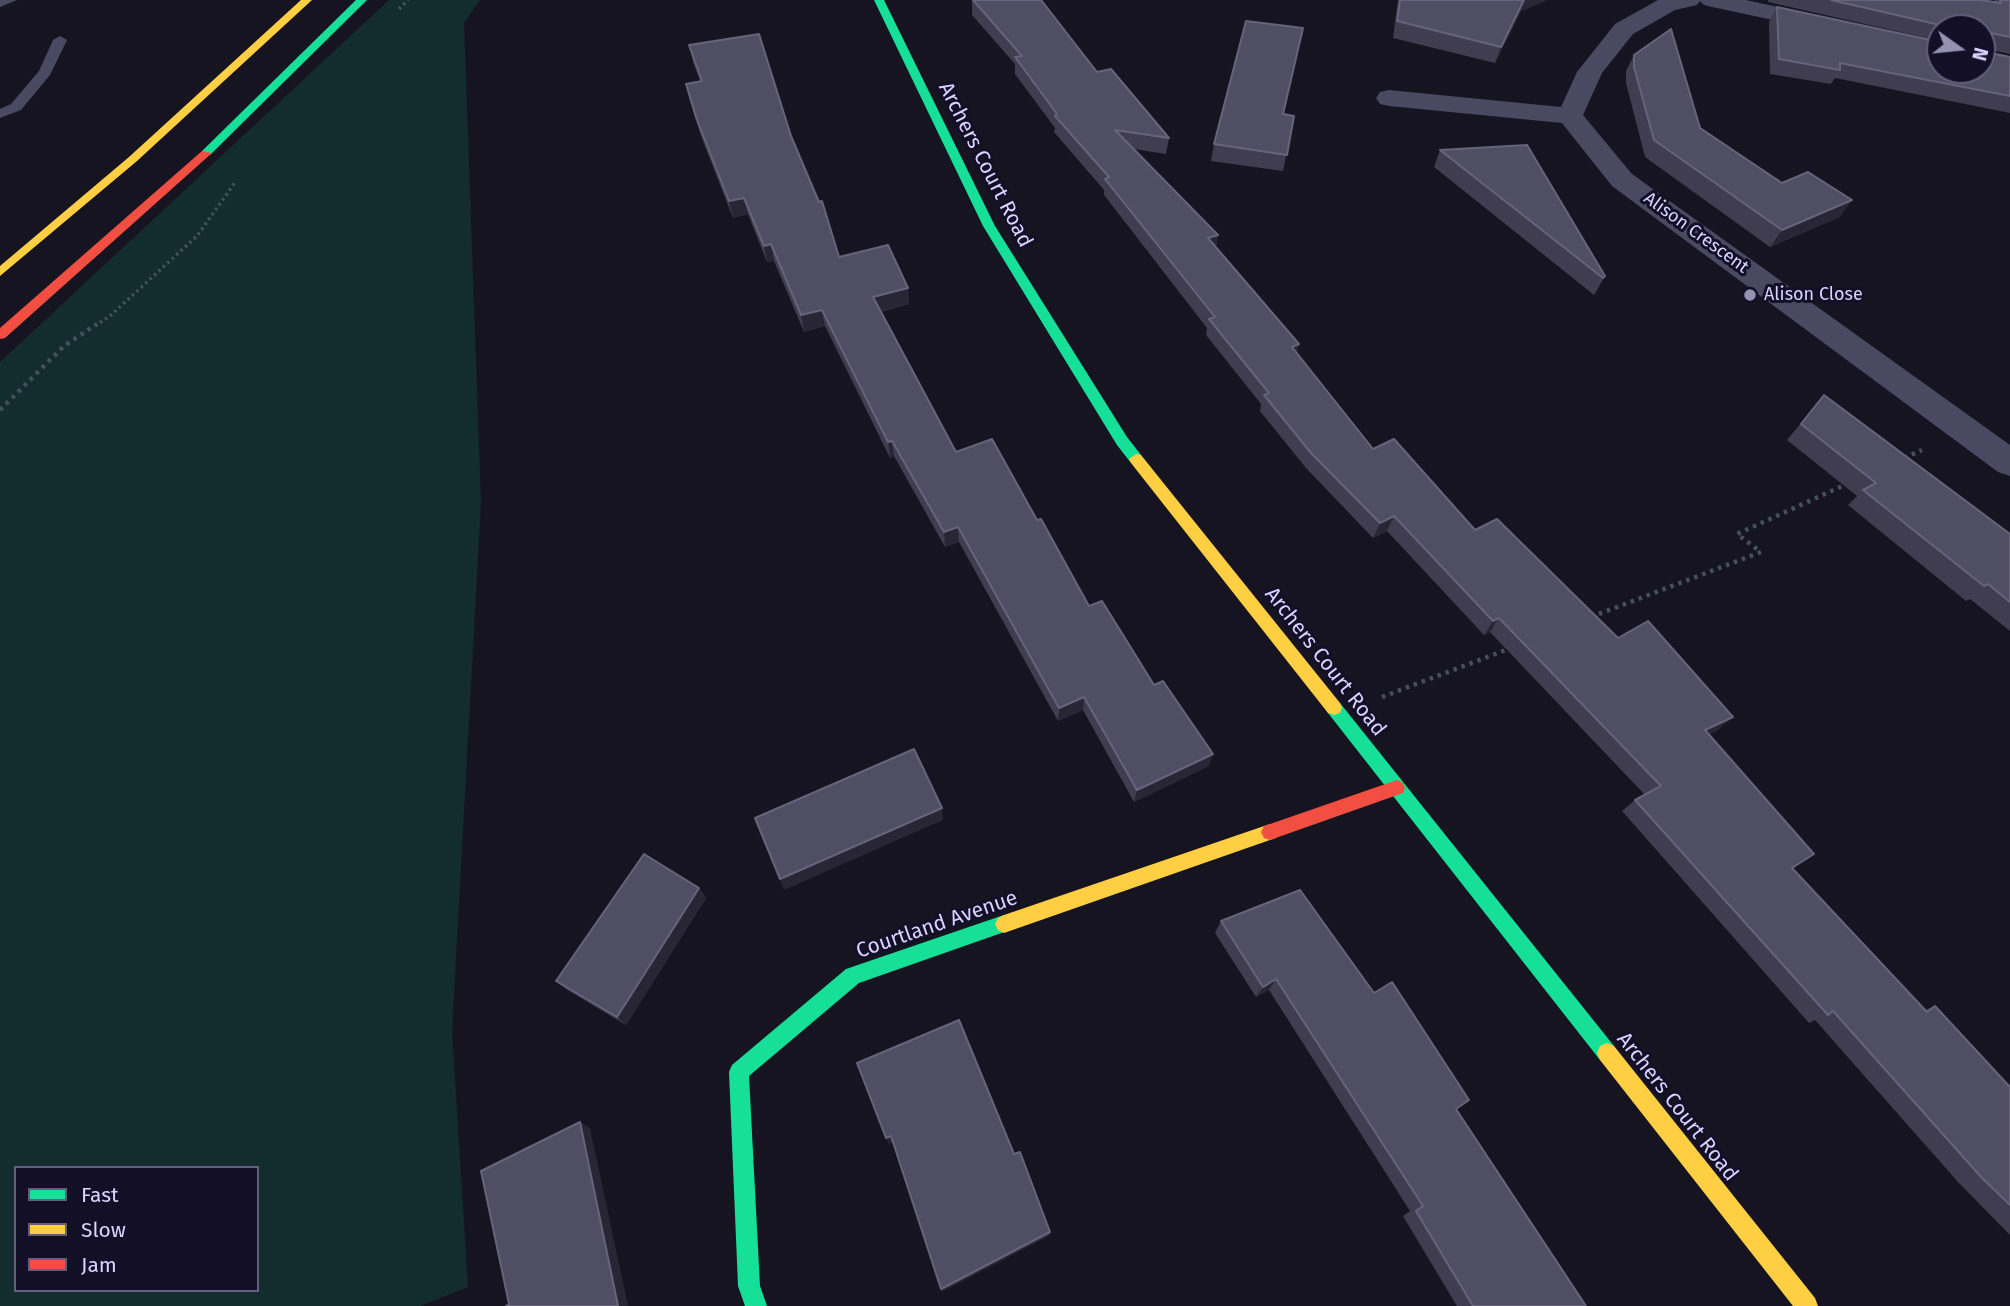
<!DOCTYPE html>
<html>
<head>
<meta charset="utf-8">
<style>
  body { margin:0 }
  #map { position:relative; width:2010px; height:1306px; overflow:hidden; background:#161421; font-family:"Fira Sans",sans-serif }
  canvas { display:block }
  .legend { position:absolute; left:14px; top:1166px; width:245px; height:126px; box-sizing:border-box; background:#130f26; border:2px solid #625e7d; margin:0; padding:9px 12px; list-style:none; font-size:21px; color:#d9d4ff }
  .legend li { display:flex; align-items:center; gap:14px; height:35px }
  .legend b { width:35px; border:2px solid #625e7d }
  .north { position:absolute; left:1926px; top:14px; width:70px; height:70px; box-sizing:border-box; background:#130f26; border:2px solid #625e7d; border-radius:50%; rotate:105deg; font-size:19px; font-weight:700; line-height:28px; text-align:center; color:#d9d4ff }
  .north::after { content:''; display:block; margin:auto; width:24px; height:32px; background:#9591b1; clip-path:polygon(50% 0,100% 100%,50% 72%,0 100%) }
</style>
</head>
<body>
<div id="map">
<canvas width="2010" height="1306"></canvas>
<ul class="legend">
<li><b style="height:9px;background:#16e098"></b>Fast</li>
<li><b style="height:9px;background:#ffcf43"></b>Slow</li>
<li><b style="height:9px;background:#f24e42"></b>Jam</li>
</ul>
<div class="north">N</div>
</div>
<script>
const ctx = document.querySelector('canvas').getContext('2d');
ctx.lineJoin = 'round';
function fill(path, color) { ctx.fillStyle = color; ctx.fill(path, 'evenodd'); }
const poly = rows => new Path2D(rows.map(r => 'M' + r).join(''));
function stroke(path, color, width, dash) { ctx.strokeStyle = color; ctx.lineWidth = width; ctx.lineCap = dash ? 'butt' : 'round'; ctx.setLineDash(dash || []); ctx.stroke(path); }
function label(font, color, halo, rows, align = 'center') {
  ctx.font = font + ' "Fira Sans",sans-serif'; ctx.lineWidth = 6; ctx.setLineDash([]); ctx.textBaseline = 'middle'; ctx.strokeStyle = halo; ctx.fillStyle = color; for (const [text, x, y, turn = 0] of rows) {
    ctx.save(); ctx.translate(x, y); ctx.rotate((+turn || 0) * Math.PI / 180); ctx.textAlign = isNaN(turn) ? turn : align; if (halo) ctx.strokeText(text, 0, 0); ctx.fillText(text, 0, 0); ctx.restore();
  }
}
fill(poly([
  [389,0,480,0,464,23,481,502,452,1031,468,1287,420,1306,0,1306,0,362],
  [16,1168,257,1168,257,1290,16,1290]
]), '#132c2d');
stroke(poly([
  [399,9,408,0],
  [95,326,110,316,197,236,236,181]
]), '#44505f', 3.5, [2.5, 3.5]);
stroke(poly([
  [0,410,64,346,97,324],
  [1904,458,1922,450],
  [1591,617,1761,552,1737,534,1849,483],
  [1382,697,1511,648]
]), '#44505f', 4.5, [3.5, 5]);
fill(poly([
  [0,0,17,0,0,7,0,0],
  [60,36,67,40,50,75,21,110,0,118,0,109,11,104,39,71,53,40,60,36]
]), '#4a4962');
fill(poly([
  [1658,0,1746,0,1834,19,1837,24,1834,29,1825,31,1712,7,1704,5,1700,1,1697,5,1675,10,1633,34,1602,73,1583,115,1632,174,2010,445,2010,476,1998,472,1612,186,1562,123,1389,106,1380,104,1376,98,1380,92,1389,90,1561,107,1577,72,1615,24,1658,0]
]), '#4a4962');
fill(poly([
  [356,0,367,0,210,155,202,155,202,151,356,0],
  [874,0,884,0,995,226,1127,437,1141,455,1143,459,1141,463,1131,463,1117,445,983,226,874,0],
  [1334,701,1340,703,1614,1046,1617,1053,1614,1060,1607,1063,1600,1060,1328,713,1326,708,1328,703,1334,701],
  [1004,915,1010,918,1013,924,1010,930,859,983,749,1076,760,1286,767,1306,745,1306,738,1286,729,1072,732,1065,846,969,1004,915]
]), '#16e098');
fill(poly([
  [301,0,312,0,137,161,0,276,0,266,129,157,301,0],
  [1136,454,1141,455,1340,703,1342,708,1340,713,1334,715,1328,713,1131,463,1129,459,1136,454],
  [1270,824,1276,826,1279,832,1276,838,1270,840,1004,933,998,930,995,924,998,918,1004,915,1270,824],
  [1607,1043,1614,1046,1815,1298,1818,1306,1793,1306,1600,1060,1597,1053,1600,1046,1607,1043]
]), '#ffcf43');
fill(poly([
  [202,151,212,153,5,338,0,339,0,328,202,151],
  [1397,780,1403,783,1405,788,1403,793,1270,840,1264,838,1261,832,1264,826,1270,824,1397,780]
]), '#f24e42');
fill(poly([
  [972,0,1041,0,1097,72,1169,138,1166,154,1134,149,1218,235,1216,247,1299,344,1297,353,1373,449,1475,530,1618,638,1718,730,1709,734,1792,868,1925,1010,1935,1006,2010,1087,2010,1235,1958,1182,1815,1020,1809,1023,1622,811,1635,800,1645,795,1490,632,1484,635,1387,531,1373,538,1306,468,1260,411,1261,404,1206,335,1207,328,1104,195,1104,190,1054,132,1055,128,1015,74,1015,64,972,15],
  [1398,0,1547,0,1521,11,1495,63,1393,38],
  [1768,0,1981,0,1994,2,1995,0,2010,0,2010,54,1991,50,1991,53,2010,57,2010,113,1835,78,1831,84,1770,74,1769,22,1777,7,1940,70,1982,28,1940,28,1940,41,1768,2],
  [689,45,791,136,839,257,908,288,909,304,881,312,956,452,1037,520,1089,606,1154,685,1209,766,1134,802,1083,710,1058,721,959,542,945,547,894,456,890,458,825,326,804,332,774,261,767,262,748,214,733,218,701,136,690,101,686,84,700,81,693,62],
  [1634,55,1700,128,1782,183,1840,217,1770,247,1645,157,1626,83,1626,71],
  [1283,114,1294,116,1283,171,1211,161,1214,144],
  [1440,150,1605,276,1596,292,1594,295,1434,167],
  [1824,395,2010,534,2010,631,1970,599,1966,601,1848,505,1857,496,1787,440],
  [699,888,706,898,626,1025,566,989,556,981],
  [1221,921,1456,1109,1586,1306,1457,1306,1403,1216,1410,1211,1269,990,1256,997,1215,933]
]), '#403d50');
fill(poly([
  [1524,0,1547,0,1521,11,1495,63,1501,47],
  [744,198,748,214,733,218,729,201],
  [1852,200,1840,217,1770,247,1782,230],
  [1218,235,1215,251,1208,238],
  [771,244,774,261,767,262,764,246],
  [908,288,909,304,875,313,873,297],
  [822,310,825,326,804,332,801,315],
  [1299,344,1295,361,1292,347],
  [892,441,894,456,890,458,888,442],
  [1394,516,1387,531,1373,538,1380,523],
  [958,527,959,542,945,547,944,532],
  [1499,618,1490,632,1484,635,1493,621],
  [1084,697,1083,710,1058,721,1059,708],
  [1733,717,1718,730,1691,743,1705,730],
  [1213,754,1209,766,1134,802,1137,790],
  [942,808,943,820,784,890,780,879],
  [699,888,706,898,626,1025,617,1017],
  [1276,979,1269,990,1256,997,1263,987],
  [580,1122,590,1128,628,1306,618,1306],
  [891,1136,894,1142,889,1144,886,1138],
  [1050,1232,1049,1236,942,1292,941,1289]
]), '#282635');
const building = poly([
  [973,0,1041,0,1097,72,1111,69,1169,138,1115,130,1218,235,1208,238,1299,344,1292,347,1373,449,1394,439,1475,530,1497,519,1618,638,1648,621,1733,717,1705,730,1814,854,1792,868,1927,1012,1935,1006,2010,1087,2010,1205,1982,1178,1833,1011,1828,1015,1635,800,1661,786,1499,618,1493,621,1394,516,1380,523,1311,453,1264,395,1269,393,1209,319,1215,317,1105,179,1109,177,1055,116,1057,114,1015,57,1022,56,973,0],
  [1400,0,1524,0,1501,47,1397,21,1400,0],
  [1831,0,1981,0,2001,3,2000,0,2010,0,2010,37,1991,33,1991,53,2010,57,2010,96,1840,63,1840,70,1779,59,1777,7,1940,42,1940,70,1982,70,1982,28,1953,28,1831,0],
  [1246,21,1303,28,1283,114,1294,116,1287,155,1214,144,1246,21],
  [1671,29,1700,128,1782,183,1808,172,1852,200,1782,230,1654,140,1634,67,1634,55,1671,29],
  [759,34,791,136,819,202,822,201,839,257,888,245,908,288,873,297,956,452,992,439,1037,520,1041,519,1089,606,1102,601,1154,685,1163,681,1213,754,1137,790,1084,697,1059,708,958,527,944,532,892,441,888,442,822,310,801,315,771,244,764,246,744,198,729,201,697,120,686,84,702,81,689,45,759,34],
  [1527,145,1605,276,1603,278,1440,150,1527,145],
  [1824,395,2010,534,2010,602,1988,584,1984,586,1863,490,1876,483,1801,424,1824,395],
  [914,749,942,808,780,879,755,818,914,749],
  [644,854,699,888,617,1017,556,981,644,854],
  [1300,890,1374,993,1392,982,1469,1100,1456,1109,1586,1306,1473,1306,1416,1211,1423,1206,1276,979,1263,987,1221,921,1300,890],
  [959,1020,1014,1154,1020,1152,1050,1232,941,1289,891,1136,886,1138,857,1063,959,1020],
  [580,1122,618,1306,506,1306,509,1304,481,1171,580,1122]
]);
fill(building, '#504e63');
stroke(building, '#66637b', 2);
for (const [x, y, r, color] of [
  [1750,295,7,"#9591b1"]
]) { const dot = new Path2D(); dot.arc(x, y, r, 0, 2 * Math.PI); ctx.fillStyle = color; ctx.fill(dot); stroke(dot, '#130f26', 2.5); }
label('18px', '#d9d4ff', '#130f26', [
  ["Alison Crescent",1696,233,36]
]);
label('18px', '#d9d4ff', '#130f26', [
  ["Alison Close",1764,295]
], 'left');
label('21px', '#d9d4ff', '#130f26', [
  ["Archers Court Road",985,165,63],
  ["Archers Court Road",1325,662,52],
  ["Courtland Avenue",937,925,-19],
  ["Archers Court Road",1677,1107,52]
]);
</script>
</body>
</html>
